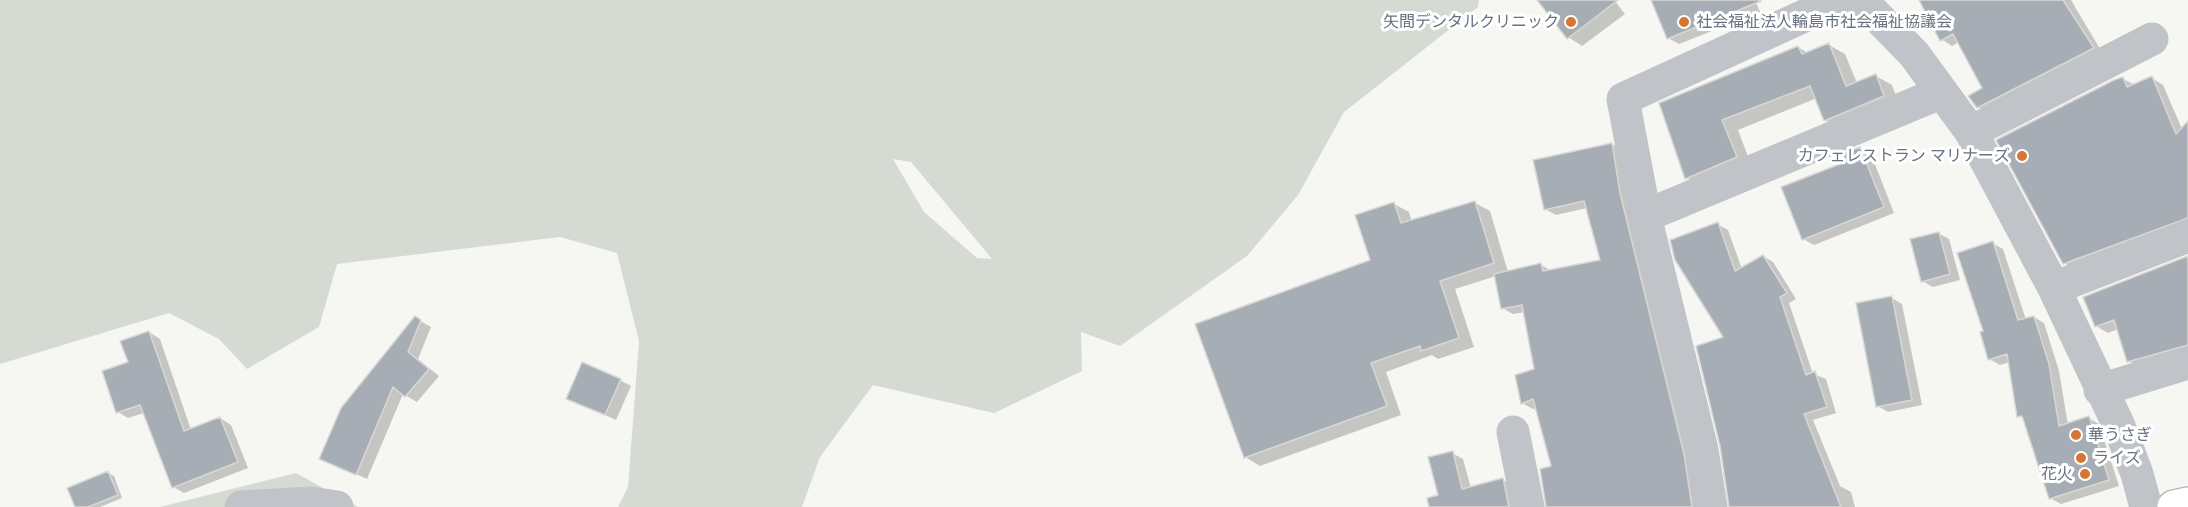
<!DOCTYPE html>
<html>
<head>
<meta charset="utf-8">
<style>
  body { margin:0 }
  canvas { display:block; background:#f6f6f3 }
</style>
</head>
<body>
<canvas width="2188" height="507"></canvas>
<script>
const ctx = document.querySelector('canvas').getContext('2d');
ctx.lineJoin = 'round';
function fill(path, color) { ctx.fillStyle = color; ctx.fill(path, 'evenodd'); }
const poly = rows => new Path2D(rows.map(r => 'M' + r).join(''));
function stroke(path, color, width, dash) { ctx.strokeStyle = color; ctx.lineWidth = width; ctx.lineCap = dash ? 'butt' : 'round'; ctx.setLineDash(dash || []); ctx.stroke(path); }
function label(font, color, halo, rows, align = 'center') {
  ctx.font = font + ' "Noto Sans","Noto Sans JP",sans-serif'; ctx.lineWidth = 6; ctx.setLineDash([]); ctx.textBaseline = 'middle'; ctx.strokeStyle = halo; ctx.fillStyle = color; for (const [text, x, y, turn = 0] of rows) {
    ctx.save(); ctx.translate(x, y); ctx.rotate((+turn || 0) * Math.PI / 180); ctx.textAlign = isNaN(turn) ? turn : align; if (halo) ctx.strokeText(text, 0, 0); ctx.fillText(text, 0, 0); ctx.restore();
  }
}
fill(poly([
  [0,0,1479,0,1478,7,1344,112,1298,195,1247,256,1120,346,1081,332,1082,371,994,413,873,385,820,457,802,507,618,507,628,487,639,341,617,253,560,237,337,264,319,327,247,369,219,339,169,313,0,364],
  [893,159,911,162,992,259,977,258,924,212],
  [296,473,358,507,160,507]
]), '#d5dbd3');
fill(poly([
  [1539,0,1614,0,1625,14,1582,46,1568,37],
  [1653,0,1755,0,1760,12,1679,44,1668,38],
  [1933,0,2071,0,2103,54,1989,113,1978,107,1984,88,1959,42,1952,46,1941,39],
  [1829,45,1845,54,1857,83,1876,76,1892,85,1899,105,1841,130,1825,120,1817,98,1738,130,1752,167,1703,187,1687,178,1661,104,1798,47,1808,53],
  [2152,78,2163,85,2182,129,2188,123,2188,227,2076,270,2064,263,2123,79,2135,85],
  [1612,144,1623,151,1701,507,1548,507,1553,467,1537,408,1533,409,1522,403,1535,370,1525,312,1513,314,1502,308,1496,276,1455,289,1474,347,1438,359,1432,355,1386,372,1401,415,1260,466,1245,457,1372,261,1394,204,1409,212,1412,222,1475,203,1490,211,1508,272,1541,265,1552,271,1602,261,1587,208,1556,215,1545,209],
  [1860,148,1871,154,1894,213,1814,245,1803,239,1842,165],
  [1717,224,1728,230,1742,269,1763,256,1773,262,1796,299,1789,303,1813,374,1826,379,1836,413,1813,420,1840,486,1851,492,1855,507,1738,507],
  [1938,233,1949,239,1960,280,1933,287,1922,281],
  [1992,243,2003,249,2026,320,2034,317,2044,323,2059,371,2068,425,2089,418,2099,424,2119,486,2061,504,2050,498,2025,420,2019,416,2010,362,2000,365,1989,359,1985,332],
  [2188,258,2188,353,2141,368,2129,361,2118,329,2108,333,2096,326],
  [1892,298,1902,304,1922,405,1888,412,1878,406],
  [415,318,431,327,418,359,439,376,417,402,403,394,367,479,321,458],
  [149,332,160,339,191,430,220,418,231,425,248,468,184,493,173,487,144,413,128,418,118,412,129,363],
  [620,380,631,386,616,420,568,398],
  [1452,453,1463,459,1471,488,1503,480,1514,486,1518,507,1442,507],
  [108,473,114,476,122,498,100,507,76,507]
]), '#0003');
const building = poly([
  [1537,0,1618,0,1567,39,1537,0],
  [1651,0,1761,0,1761,1,1667,39,1651,0],
  [1919,0,2063,0,2094,48,1977,108,1968,96,1982,88,1953,34,1940,41,1919,0],
  [1829,43,1846,86,1876,74,1884,96,1824,121,1810,86,1722,120,1737,157,1685,179,1659,103,1798,46,1802,54,1829,43],
  [2152,76,2176,134,2188,121,2188,218,2063,264,1996,140,2114,80,2123,77,2127,87,2152,76],
  [1612,143,1620,193,1684,454,1692,507,1546,507,1540,469,1551,466,1533,399,1521,404,1515,375,1534,369,1522,305,1501,309,1494,274,1541,263,1543,271,1600,260,1584,201,1544,210,1533,160,1612,143],
  [1860,147,1884,207,1802,240,1781,187,1840,164,1837,156,1860,147],
  [1475,201,1494,263,1440,281,1459,338,1421,351,1420,346,1371,363,1387,406,1244,458,1195,324,1370,260,1355,215,1394,202,1401,223,1475,201],
  [1718,222,1735,271,1763,255,1787,293,1780,297,1806,375,1815,371,1827,407,1804,414,1841,507,1729,507,1720,446,1696,346,1723,337,1675,260,1670,240,1718,222],
  [1939,232,1950,274,1921,282,1910,239,1939,232],
  [1993,241,2018,320,2034,316,2049,364,2059,426,2089,416,2109,480,2049,499,2022,416,2017,417,2007,354,1988,360,1980,332,1983,331,1957,253,1993,241],
  [2188,256,2188,345,2127,362,2114,320,2095,327,2083,297,2188,256],
  [1892,296,1912,400,1876,407,1856,303,1892,296],
  [415,316,421,320,408,352,429,369,405,397,393,387,356,475,319,459,341,408,415,316],
  [149,331,184,431,220,417,238,462,172,488,140,405,116,413,102,371,128,362,120,341,149,331],
  [582,362,621,379,605,415,566,399,582,362],
  [1453,451,1462,489,1503,478,1509,507,1429,507,1427,498,1438,495,1428,457,1453,451],
  [108,471,118,495,88,507,75,507,67,488,108,471]
]);
fill(building, '#a7adb4');
stroke(building, '#d7d8d6', 1.5);
const highway = poly([
  [2174,507,2188,504]
]);
stroke(highway, '#b5b7bb', 36);
stroke(poly([
  [1861,0,1914,54,1971,132,2054,288,2119,426,2137,474,2146,507],
  [1971,132,2152,39],
  [1645,216,1940,93],
  [2054,288,2188,236],
  [2100,390,2188,363],
  [1513,432,1528,507],
  [241,507,311,503,337,507],
  [1711,507,1702,450,1645,216,1623,99,1839,0]
]), '#c0c3c7', 33);
stroke(highway, '#fff', 33);
for (const [x, y, r, color] of [
  [1571,22,6,"#d77533"],
  [1684,22,6,"#d77533"],
  [2022,156,6,"#d77533"],
  [2076,435,6,"#d77533"],
  [2081,458,6,"#d77533"],
  [2085,474,6,"#d77533"]
]) { const dot = new Path2D(); dot.arc(x, y, r, 0, 2 * Math.PI); ctx.fillStyle = color; ctx.fill(dot); stroke(dot, '#fff', 2); }
label('16px', '#677282', '#fff', [
  ["矢間デンタルクリニック",1559,22],
  ["社会福祉法人輪島市社会福祉協議会",1696,22,"left"],
  ["カフェレストラン マリナーズ",2010,156],
  ["華うさぎ",2088,435,"left"],
  ["ライズ",2093,458,"left"],
  ["花火",2073,474]
], 'right');
</script>
</body>
</html>
